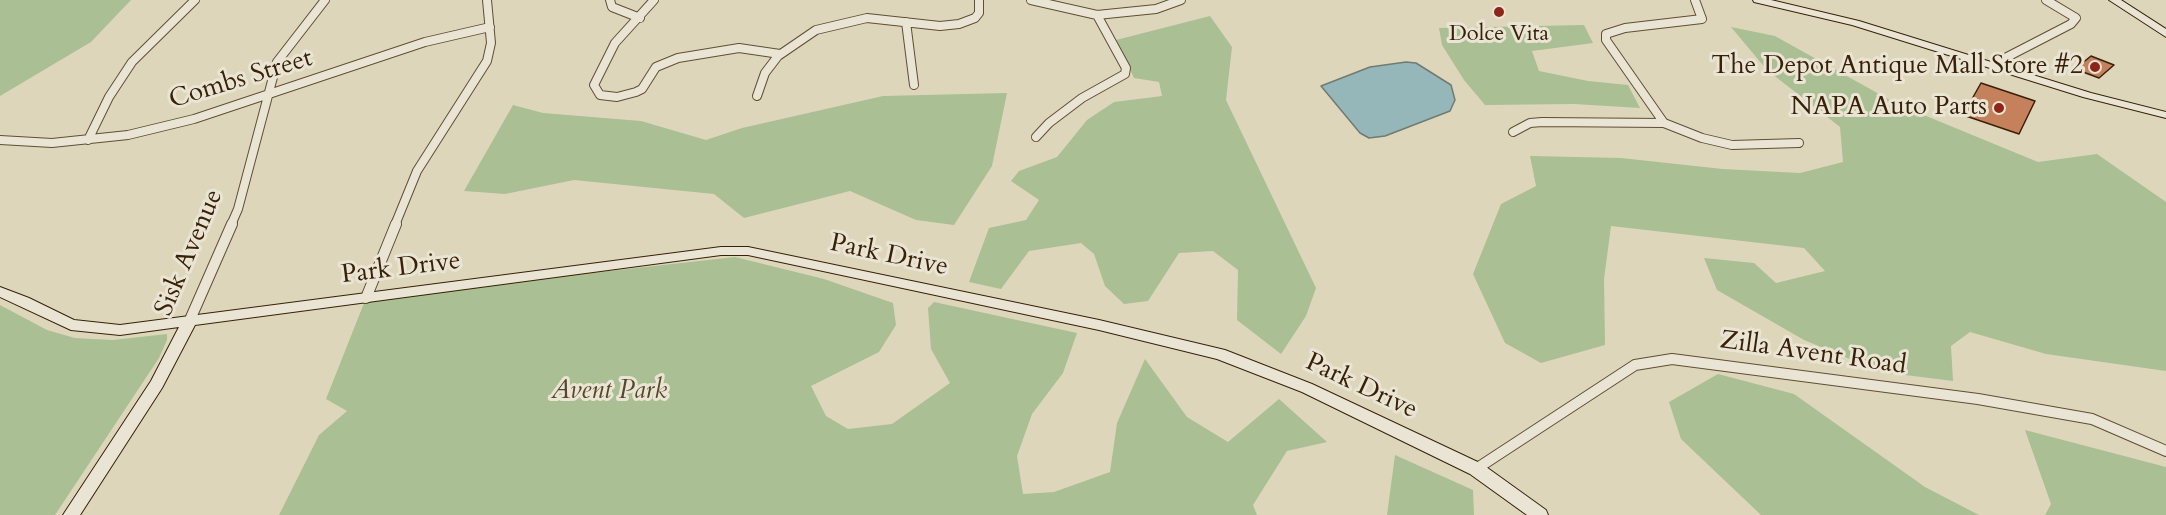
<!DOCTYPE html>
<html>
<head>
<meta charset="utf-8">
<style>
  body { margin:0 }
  canvas { display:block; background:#ddd6bb }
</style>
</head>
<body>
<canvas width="2166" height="515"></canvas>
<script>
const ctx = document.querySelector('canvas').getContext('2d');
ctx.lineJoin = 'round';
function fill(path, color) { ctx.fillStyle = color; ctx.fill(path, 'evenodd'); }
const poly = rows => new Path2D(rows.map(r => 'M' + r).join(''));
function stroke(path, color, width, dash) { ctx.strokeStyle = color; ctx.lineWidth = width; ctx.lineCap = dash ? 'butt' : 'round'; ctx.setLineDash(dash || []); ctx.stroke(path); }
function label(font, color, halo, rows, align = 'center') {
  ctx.font = font + ' Cardo,serif'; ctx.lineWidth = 6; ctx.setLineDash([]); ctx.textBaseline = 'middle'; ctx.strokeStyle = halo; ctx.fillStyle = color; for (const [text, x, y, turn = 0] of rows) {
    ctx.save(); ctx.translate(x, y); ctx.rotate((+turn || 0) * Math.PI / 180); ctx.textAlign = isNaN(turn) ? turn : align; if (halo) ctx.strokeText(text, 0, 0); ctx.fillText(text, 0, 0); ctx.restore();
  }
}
fill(poly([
  [0,0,131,0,91,42,0,96],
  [1210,16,1232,47,1226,100,1316,288,1306,316,1281,354,1237,320,1238,270,1213,251,1179,253,1148,301,1124,304,1105,286,1094,254,1081,243,1029,251,1001,289,969,282,989,228,1026,220,1039,200,1011,181,1019,171,1057,157,1087,120,1114,102,1162,96,1159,82,1134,78,1116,40],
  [1584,25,1593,43,1532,51,1539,71,1588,81,1628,85,1640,108,1574,104,1485,105,1464,80,1442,45,1439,28],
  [1731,27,1775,36,1897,104,2038,162,2097,154,2166,202,2166,371,2046,354,1970,332,1951,346,1953,381,1881,372,1804,340,1717,290,1704,258,1754,263,1776,283,1825,271,1804,248,1611,226,1604,279,1605,345,1541,363,1505,343,1473,274,1501,204,1536,186,1530,156,1621,158,1723,169,1800,173,1843,162,1840,127,1767,70],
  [1007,93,992,166,954,225,916,220,850,191,744,218,714,194,574,180,505,194,464,191,513,105,543,113,641,121,706,140,742,128,883,96],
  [735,257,824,279,893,303,896,325,879,352,811,386,826,416,848,429,892,424,950,383,931,349,928,308,934,302,1077,333,1063,373,1032,414,1017,456,1023,494,1054,492,1110,472,1117,423,1145,359,1187,417,1228,442,1279,399,1327,442,1287,451,1253,505,1257,515,279,515,319,435,347,411,326,399,366,298],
  [0,305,47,330,75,338,113,340,167,334,167,340,159,358,55,515,0,515],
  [1718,374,1794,394,1925,487,1979,515,1761,515,1681,439,1669,402],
  [2025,430,2166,467,2166,515,2045,515,2051,504],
  [1395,455,1473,490,1474,515,1387,515]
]), '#abbf94');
const water = poly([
  [1406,62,1416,63,1451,85,1455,100,1450,111,1385,136,1369,138,1360,133,1321,86,1370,67,1406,62]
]);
fill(water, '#96b7b9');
stroke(water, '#707b71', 1.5);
const building = poly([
  [2091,56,2114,65,2099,78,2075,69,2091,56],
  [1981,83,2035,101,2019,134,1963,115,1981,83]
]);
fill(building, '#c5815c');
stroke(building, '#382106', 1.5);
const streetFar1 = poly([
  [610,0,612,7,640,18],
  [654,0,615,43,594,85,600,95,617,97,636,92,642,89,656,67,678,58,739,48,780,54],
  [1031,0,1097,15,1156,9,1181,0],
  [906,22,914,85],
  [1999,68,2007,57,2071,24,2076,18,2046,0],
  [757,96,765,73,778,56,816,30,867,18,940,26,959,24,975,18,979,13,979,0],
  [1664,123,1606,40,1606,34,1625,28,1702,19,1695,0],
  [1513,132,1530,123,1542,122,1664,123,1702,138,1732,145,1799,143],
  [1036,137,1049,123,1082,98,1125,74,1126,68,1097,15],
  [0,140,52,143,128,135,194,119,425,42,490,27],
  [88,140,109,97,132,62,195,0],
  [231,225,238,209,277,62,325,0],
  [395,225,417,171,487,61,491,43,487,0]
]);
const street = poly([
  [366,298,396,224],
  [189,322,232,224],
  [1476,469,1635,365,1672,359,1978,399,2092,419,2166,451]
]);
const secondary = poly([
  [1753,0,1771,0,1859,21,2091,93,2166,112,2166,118,2083,97,1852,25,1754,2,1753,0],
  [2109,0,2121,0,2166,29,2166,37,2109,0],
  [721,247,748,247,1099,320,1225,350,1312,384,1482,464,1546,510,1548,515,1527,515,1470,474,1302,392,1217,359,1099,330,748,255,721,255,195,325,162,388,80,515,63,515,151,381,179,327,120,335,71,330,0,297,0,287,29,298,74,320,120,325,721,247]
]);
stroke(streetFar1, '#614e33', 10);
stroke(street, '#614e33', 12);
stroke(secondary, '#382106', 2);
stroke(streetFar1, '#e9e4d3', 8);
stroke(street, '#e9e4d3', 10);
fill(secondary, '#e9e4d3');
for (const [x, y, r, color] of [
  [1499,12,6,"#8f2418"],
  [2095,67,6,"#8f2418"],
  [1999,108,6,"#8f2418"]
]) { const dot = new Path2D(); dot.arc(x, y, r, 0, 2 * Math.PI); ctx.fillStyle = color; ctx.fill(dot); stroke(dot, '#e9e4d3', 2); }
label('22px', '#382106', '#e9e4d3', [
  ["Dolce Vita",1499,35]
]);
label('26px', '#382106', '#e9e4d3', [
  ["The Depot Antique Mall Store #2",2083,67],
  ["NAPA Auto Parts",1987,108]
], 'right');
label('26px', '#382106', '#e9e4d3', [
  ["Combs Street",241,80,-17],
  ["Sisk Avenue",190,253,-67],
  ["Park Drive",889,256,12],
  ["Park Drive",401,269,-7],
  ["Zilla Avent Road",1813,354,8],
  ["Park Drive",1361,387,25]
]);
label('italic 26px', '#55482a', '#e9e4d3', [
  ["Avent Park",609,392]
]);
</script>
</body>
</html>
